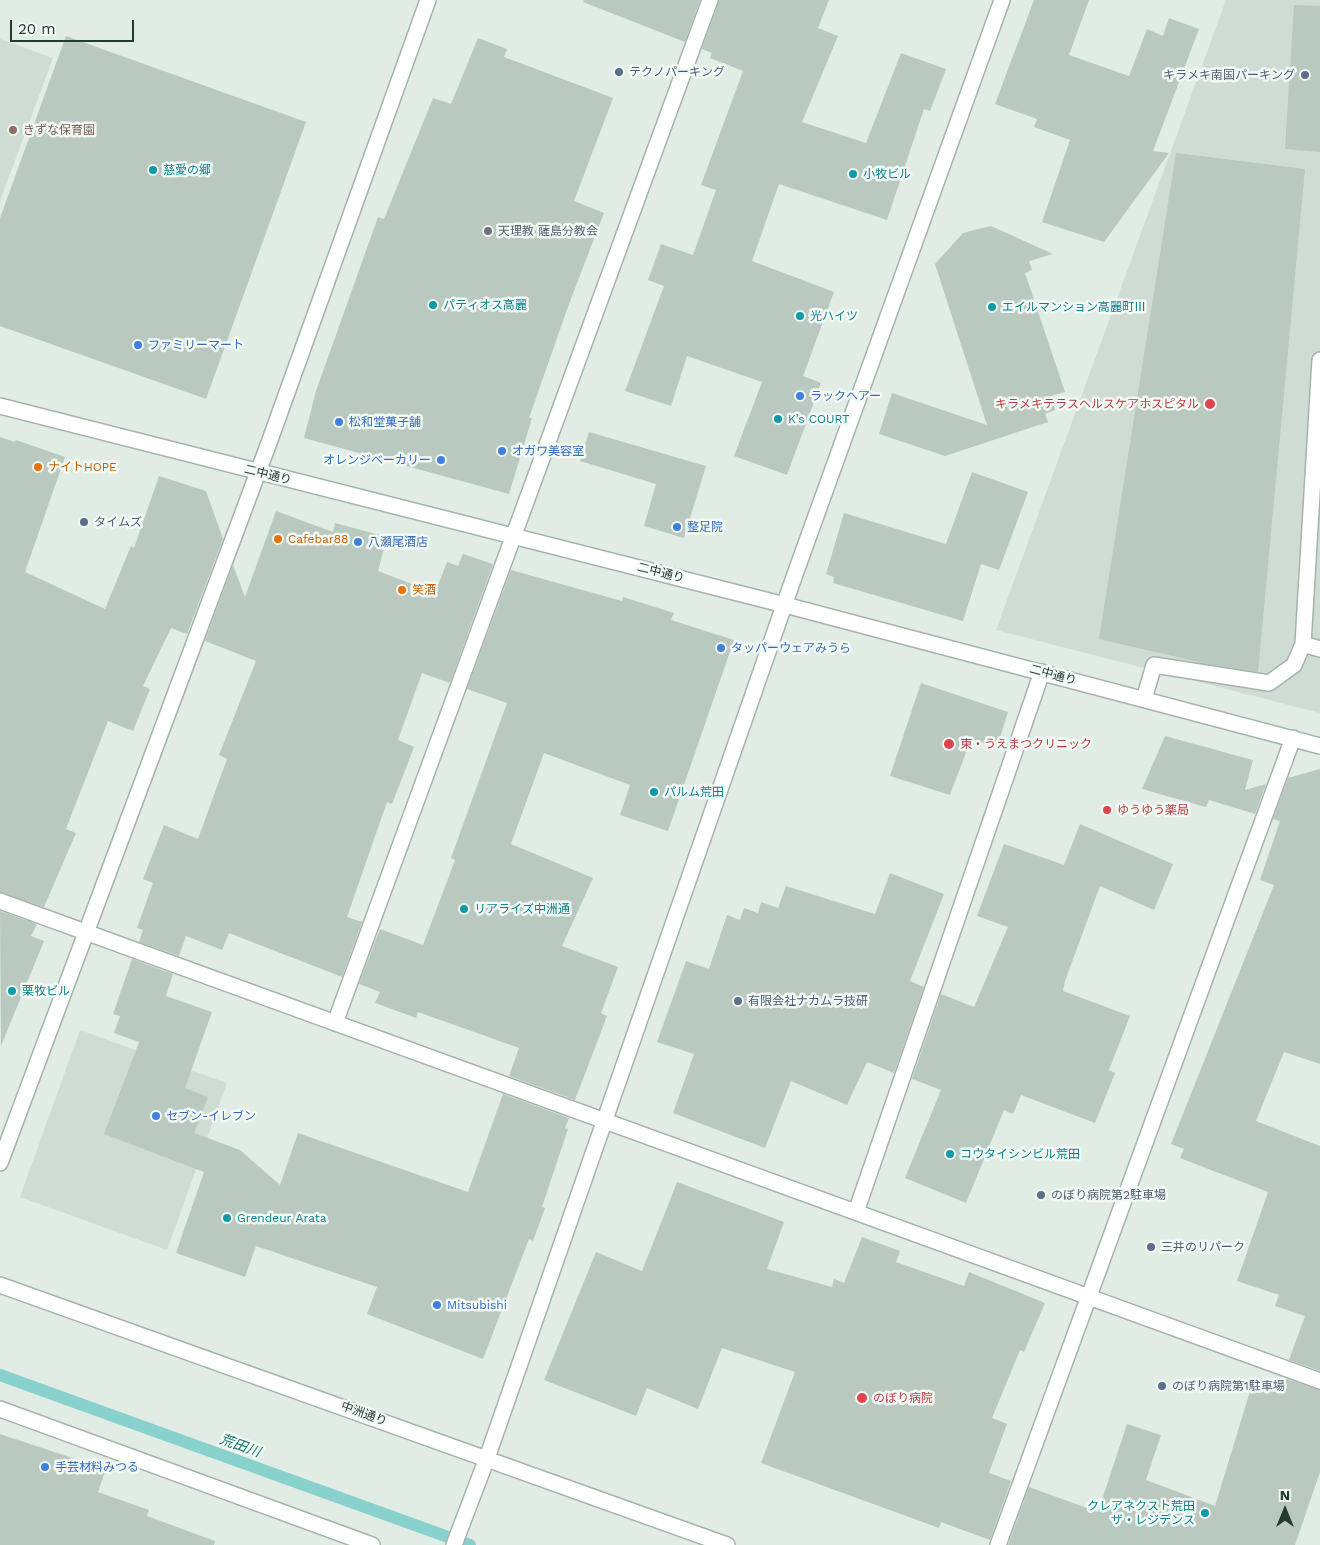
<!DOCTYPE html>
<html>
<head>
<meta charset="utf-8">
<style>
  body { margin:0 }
  #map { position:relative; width:1320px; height:1545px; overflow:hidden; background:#e1ece5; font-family:"Work Sans",sans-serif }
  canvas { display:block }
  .north { position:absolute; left:1260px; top:1485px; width:50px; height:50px; -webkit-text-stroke:4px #f2f8f3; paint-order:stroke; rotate:0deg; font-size:14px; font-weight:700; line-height:20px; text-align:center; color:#213c2f }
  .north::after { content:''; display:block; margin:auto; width:18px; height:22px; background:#213c2f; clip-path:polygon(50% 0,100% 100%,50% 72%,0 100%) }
  .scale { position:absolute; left:10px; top:20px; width:124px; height:22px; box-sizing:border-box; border:2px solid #213c2f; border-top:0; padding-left:6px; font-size:15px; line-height:18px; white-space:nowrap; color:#213c2f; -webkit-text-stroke:4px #f2f8f3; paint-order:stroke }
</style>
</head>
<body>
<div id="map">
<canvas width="1320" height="1545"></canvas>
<div class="north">N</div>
<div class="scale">20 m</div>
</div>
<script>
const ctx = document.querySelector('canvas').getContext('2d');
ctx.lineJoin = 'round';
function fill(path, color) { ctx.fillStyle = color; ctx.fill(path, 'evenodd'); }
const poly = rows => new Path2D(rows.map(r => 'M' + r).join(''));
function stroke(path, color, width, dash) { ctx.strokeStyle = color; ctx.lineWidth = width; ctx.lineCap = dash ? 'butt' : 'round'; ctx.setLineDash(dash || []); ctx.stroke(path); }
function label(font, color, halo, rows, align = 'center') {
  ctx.font = font + ' "Work Sans","Noto Sans JP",sans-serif'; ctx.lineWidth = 5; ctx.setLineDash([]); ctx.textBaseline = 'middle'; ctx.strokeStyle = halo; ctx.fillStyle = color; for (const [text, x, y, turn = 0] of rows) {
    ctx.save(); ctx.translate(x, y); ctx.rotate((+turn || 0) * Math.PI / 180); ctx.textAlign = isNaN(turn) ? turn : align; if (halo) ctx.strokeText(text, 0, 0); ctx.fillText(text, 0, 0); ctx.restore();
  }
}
fill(poly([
  [1226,0,1320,0,1320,713,996,630],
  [0,39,53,58,0,201],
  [80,1030,227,1083,167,1250,20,1197]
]), '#cfdcd3');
stroke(poly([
  [0,1375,470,1545]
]), '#89d1cd', 12);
fill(poly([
  [584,0,700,0,685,42,583,2],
  [719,0,829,0,818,28,838,36,802,122,866,143,901,53,946,69,930,111,924,109,887,220,779,184,752,261,834,292,803,376,821,383,787,475,734,456,762,382,687,356,671,406,625,391,664,286,648,280,661,244,693,255,716,190,701,185,743,71,710,58,712,53,702,49],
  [1034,0,1089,0,1069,55,1129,76,1147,29,1163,36,1169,18,1199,29,1153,151,1169,153,1104,242,1042,222,1070,140,1034,127,1037,119,995,104],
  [1294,5,1320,6,1320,152,1285,149],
  [66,36,306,122,206,399,0,326,0,218],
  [478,38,507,49,504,57,613,98,574,201,604,213,569,304,529,418,532,418,509,494,304,438,316,391,378,217,384,219,433,98,451,104],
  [1176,153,1305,169,1258,672,1207,664,1099,639],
  [991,226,1053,254,1029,261,1032,270,1025,273,1065,392,1051,396,1055,410,1045,414,1048,422,945,456,879,434,892,393,987,425,935,264,963,233],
  [589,432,706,466,684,538,644,526,656,484,580,461],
  [0,437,15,442,16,440,65,457,25,572,105,609,131,546,134,548,159,476,206,491,223,539,187,634,171,628,143,686,150,689,133,731,108,721,66,829,76,833,44,907,0,892],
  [972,472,1028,492,999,570,981,564,963,621,833,583,834,577,826,574,844,513,946,544],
  [276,511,333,532,335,523,387,537,378,571,435,593,447,562,458,566,463,554,493,564,450,683,422,673,398,740,414,747,392,804,387,802,347,917,362,922,342,977,229,933,222,950,186,936,179,956,139,942,143,930,137,928,153,883,143,879,164,825,198,839,227,759,219,755,256,661,205,641,233,565,245,597],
  [511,570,622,601,623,597,674,613,671,620,734,640,668,831,620,815,630,785,544,753,511,844,593,878,562,946,618,967,601,1013,607,1016,575,1100,509,1076,519,1048,418,1012,416,1018,375,1003,380,992,359,984,380,929,423,945,455,860,451,858,507,703,467,689],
  [921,683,1008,712,997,747,971,739,950,795,890,776],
  [1165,736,1253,760,1245,790,1266,784,1255,814,1209,800,1206,807,1142,789],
  [1320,769,1320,1064,1284,1052,1256,1121,1320,1146,1320,1371,1289,1360,1305,1316,1275,1306,1279,1295,1237,1281,1268,1192,1180,1158,1184,1149,1171,1144,1274,885,1260,880,1280,821,1273,819,1288,778],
  [1080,824,1173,864,1154,910,1100,886,1065,981,1063,991,1130,1016,1109,1070,1115,1073,1095,1123,1021,1095,1013,1114,1004,1110,966,1203,905,1178,941,1090,912,1079,941,994,974,1007,1008,927,977,916,1004,844,1064,865],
  [890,873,944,894,910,981,924,987,894,1073,867,1062,847,1105,791,1081,765,1148,673,1113,694,1054,657,1042,686,961,709,969,727,915,740,920,744,908,758,913,761,902,778,908,786,886,875,914],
  [0,911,37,924,31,936,44,941,1,1046],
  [132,959,173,974,166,996,212,1012,185,1088,208,1097,194,1133,240,1150,280,1185,298,1133,468,1192,503,1094,569,1118,565,1128,568,1129,542,1207,545,1208,533,1241,529,1239,483,1359,367,1314,377,1287,256,1246,245,1277,176,1253,204,1172,104,1134,139,1042,114,1033,120,1016,113,1014],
  [677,1182,784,1222,767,1269,832,1287,834,1279,844,1283,862,1237,900,1251,896,1262,964,1286,969,1272,1045,1303,1024,1352,1020,1350,992,1418,1007,1424,989,1473,1011,1481,990,1540,941,1522,939,1528,761,1463,795,1372,722,1348,698,1409,647,1388,636,1416,544,1380,596,1252,642,1271],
  [1254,1378,1280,1387,1283,1378,1320,1390,1320,1472,1295,1545,1008,1545,1029,1487,1098,1512,1127,1424,1161,1435,1146,1480,1215,1506],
  [0,1434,106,1469,98,1492,149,1510,147,1516,215,1541,214,1545,0,1545]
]), '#b9c9c0');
const minor = poly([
  [0,406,785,605,1320,746],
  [1303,644,1320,649],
  [1144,699,1154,665,1269,683,1294,665,1303,644,1320,360],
  [0,901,1320,1381],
  [335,1023,710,0],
  [0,1163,270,440,428,0],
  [856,1212,1042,672],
  [0,1285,727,1545],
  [0,1409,372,1545],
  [454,1545,487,1458,794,577,1002,0],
  [998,1545,1293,738]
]);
stroke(minor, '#a4b4ab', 18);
stroke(minor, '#fff', 15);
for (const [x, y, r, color] of [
  [619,72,5,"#5c6f8a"],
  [1305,75,5,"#5c6f8a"],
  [13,130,5,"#8d6e63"],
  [153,170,5,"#0f9aa8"],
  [853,174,5,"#0f9aa8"],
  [488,231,5,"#6b7280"],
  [433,305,5,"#0f9aa8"],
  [992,307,5,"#0f9aa8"],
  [800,316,5,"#0f9aa8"],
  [138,345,5,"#3f7fe0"],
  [800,396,5,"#3f7fe0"],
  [1210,404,6,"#e0444e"],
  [778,419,5,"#0f9aa8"],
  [339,422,5,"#3f7fe0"],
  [502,451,5,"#3f7fe0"],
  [441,460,5,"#3f7fe0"],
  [38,467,5,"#e8710a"],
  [84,522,5,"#5c6f8a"],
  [677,527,5,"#3f7fe0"],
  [278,539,5,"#e8710a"],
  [358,542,5,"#3f7fe0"],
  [402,590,5,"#e8710a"],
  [721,648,5,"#3f7fe0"],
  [949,744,6,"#e0444e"],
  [654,792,5,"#0f9aa8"],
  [1107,810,5,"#e0444e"],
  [464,909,5,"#0f9aa8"],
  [12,991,5,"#0f9aa8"],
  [738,1001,5,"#5c6f8a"],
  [156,1116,5,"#3f7fe0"],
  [950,1154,5,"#0f9aa8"],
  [1041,1195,5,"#5c6f8a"],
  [227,1218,5,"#0f9aa8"],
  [1151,1247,5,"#5c6f8a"],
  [437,1305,5,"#3f7fe0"],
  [1162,1386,5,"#5c6f8a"],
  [862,1398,6,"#e0444e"],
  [45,1467,5,"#3f7fe0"],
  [1205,1513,5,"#0f9aa8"]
]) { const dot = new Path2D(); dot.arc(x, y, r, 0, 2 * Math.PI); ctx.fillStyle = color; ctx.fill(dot); stroke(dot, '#f2f8f3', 2); }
label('12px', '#4e5e75', '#f2f8f3', [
  ["テクノパーキング",629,72],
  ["キラメキ南国パーキング",1295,75,"right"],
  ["タイムズ",94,522],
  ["有限会社ナカムラ技研",748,1001],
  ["のぼり病院第2駐車場",1051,1195],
  ["三井のリパーク",1161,1247],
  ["のぼり病院第1駐車場",1172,1386]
], 'left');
label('12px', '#785e54', '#f2f8f3', [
  ["きずな保育園",23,130]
], 'left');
label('12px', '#0d838f', '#f2f8f3', [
  ["慈愛の郷",163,170],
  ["小牧ビル",863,174],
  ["パティオス高麗",443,305],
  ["エイルマンション高麗町Ⅲ",1002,307],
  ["光ハイツ",810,316],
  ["K’s COURT",788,419],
  ["パルム荒田",664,792],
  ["リアライズ中洲通",474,909],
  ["栗牧ビル",22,991],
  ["コウタイシンビル荒田",960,1154],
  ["Grendeur Arata",237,1218],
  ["クレアネクスト荒田",1195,1506,"right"],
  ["ザ・レジデンス",1195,1520,"right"]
], 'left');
label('12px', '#5b616d', '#f2f8f3', [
  ["天理教 薩島分教会",498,231]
], 'left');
label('12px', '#366cbe', '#f2f8f3', [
  ["ファミリーマート",148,345],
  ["ラックヘアー",810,396],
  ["松和堂菓子舗",349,422],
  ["オガワ美容室",512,451],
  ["オレンジベーカリー",431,460,"right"],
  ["整足院",687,527],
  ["八瀬尾酒店",368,542],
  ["タッパーウェアみうら",731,648],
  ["セブン-イレブン",166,1116],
  ["Mitsubishi",447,1305],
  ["手芸材料みつる",55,1467]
], 'left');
label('12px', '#be3a42', '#f2f8f3', [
  ["キラメキテラスヘルスケアホスピタル",1199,404,"right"],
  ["東・うえまつクリニック",960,744],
  ["ゆうゆう薬局",1117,810],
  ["のぼり病院",873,1398]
], 'left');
label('12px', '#c56008', '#f2f8f3', [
  ["ナイトHOPE",48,467],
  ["Cafebar88",288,539],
  ["笑酒",412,590]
], 'left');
label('12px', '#213c2f', '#f2f8f3', [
  ["二中通り",268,475,14],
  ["二中通り",661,573,14],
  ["二中通り",1053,675,15],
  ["中洲通り",364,1414,20]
]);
label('italic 14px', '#1b7974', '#f2f8f3', [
  ["荒田川",240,1446,20]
]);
</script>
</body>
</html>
